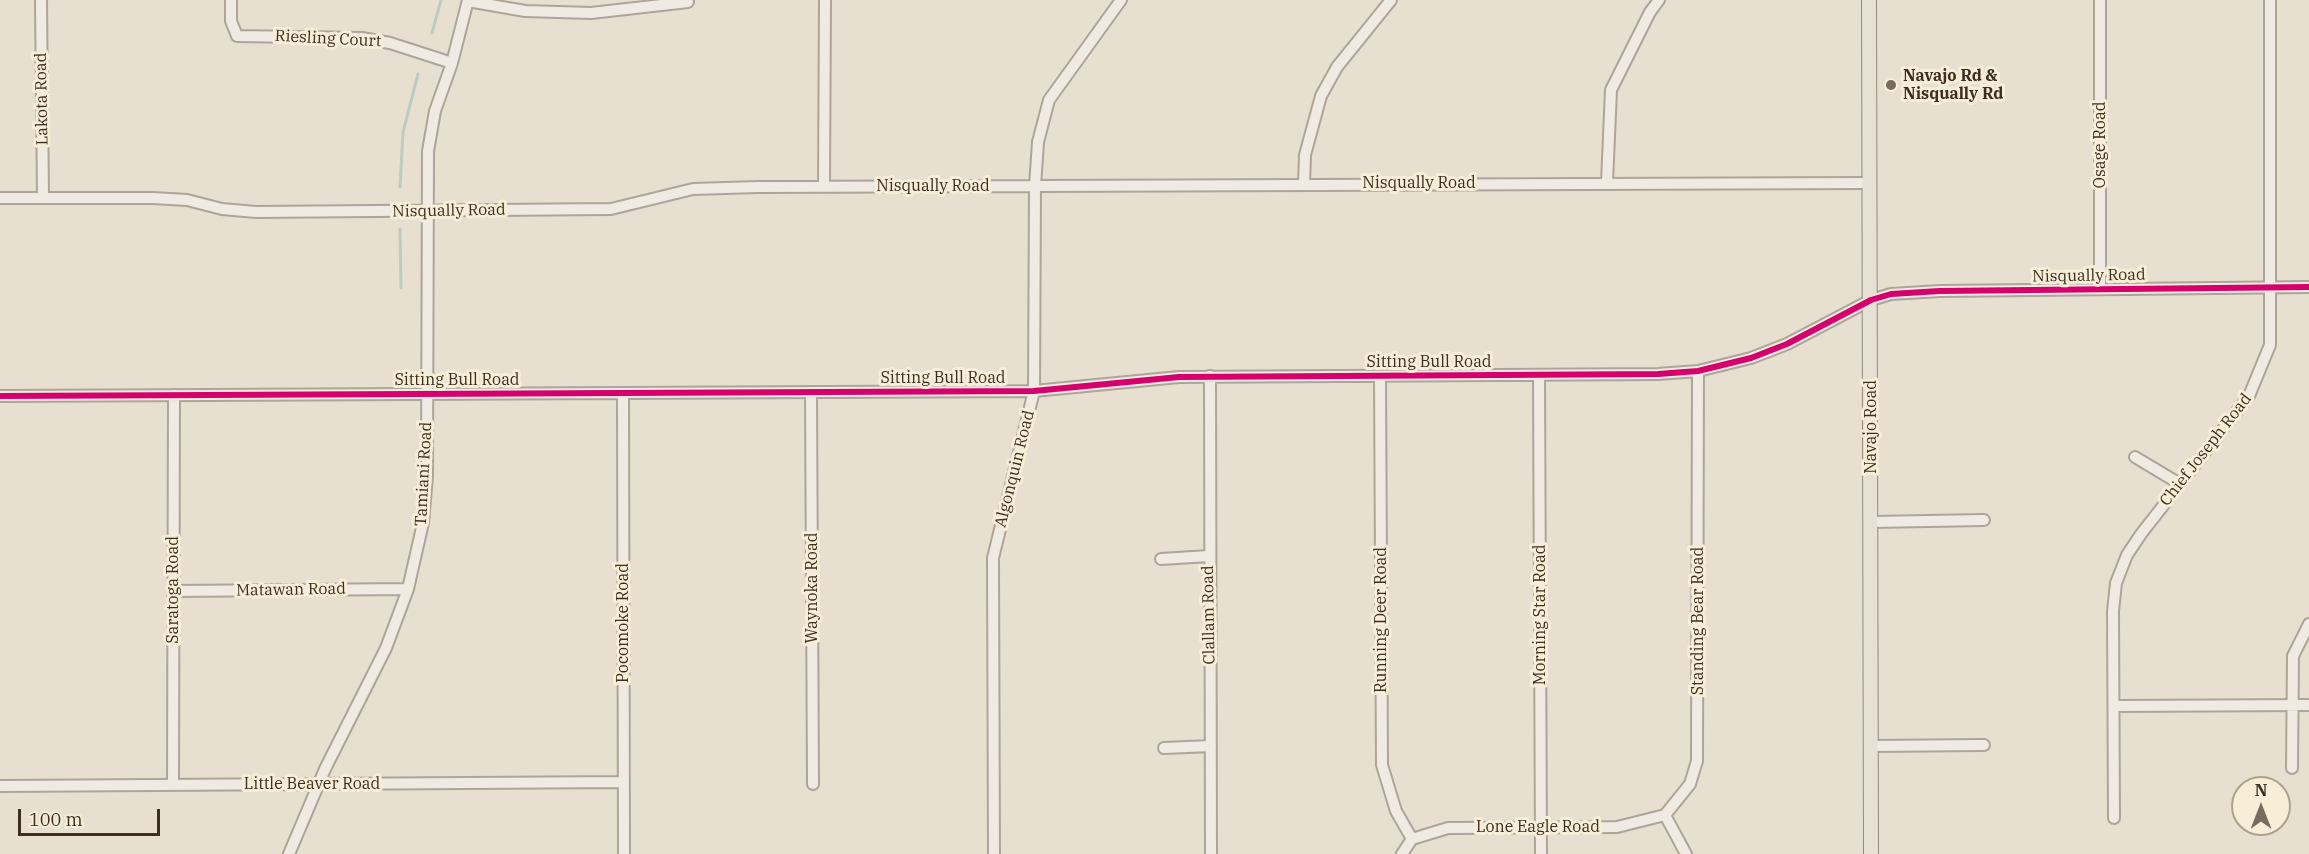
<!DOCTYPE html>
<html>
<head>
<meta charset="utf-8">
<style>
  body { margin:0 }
  #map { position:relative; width:2309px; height:854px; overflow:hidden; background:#e7e0d1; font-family:"IBM Plex Serif",serif }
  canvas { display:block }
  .north { position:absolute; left:2231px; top:776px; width:60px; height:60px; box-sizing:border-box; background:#f7eed8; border:2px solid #ada18e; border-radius:50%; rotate:0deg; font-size:16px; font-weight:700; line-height:24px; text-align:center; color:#3d2e20 }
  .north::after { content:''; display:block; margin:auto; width:21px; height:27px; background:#786c5e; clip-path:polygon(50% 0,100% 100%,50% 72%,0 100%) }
  .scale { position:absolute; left:18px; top:809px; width:142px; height:27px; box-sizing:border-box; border:3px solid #3d2e20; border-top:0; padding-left:8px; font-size:18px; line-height:21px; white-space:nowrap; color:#3d2e20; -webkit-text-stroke:4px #f7eed8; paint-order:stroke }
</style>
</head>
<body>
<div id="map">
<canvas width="2309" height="854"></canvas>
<div class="north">N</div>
<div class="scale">100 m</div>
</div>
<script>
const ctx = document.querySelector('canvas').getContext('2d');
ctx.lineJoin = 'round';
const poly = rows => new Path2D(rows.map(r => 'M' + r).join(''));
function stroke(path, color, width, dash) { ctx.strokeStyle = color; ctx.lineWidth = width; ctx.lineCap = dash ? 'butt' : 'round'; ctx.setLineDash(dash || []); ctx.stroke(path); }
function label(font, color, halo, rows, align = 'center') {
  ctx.font = font + ' "IBM Plex Serif",serif'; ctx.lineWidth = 6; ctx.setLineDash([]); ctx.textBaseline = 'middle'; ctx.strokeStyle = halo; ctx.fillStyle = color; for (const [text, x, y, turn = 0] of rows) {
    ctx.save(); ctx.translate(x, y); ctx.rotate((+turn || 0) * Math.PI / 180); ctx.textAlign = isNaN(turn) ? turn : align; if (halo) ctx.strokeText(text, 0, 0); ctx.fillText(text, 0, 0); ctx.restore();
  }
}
stroke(poly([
  [432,33,441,0],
  [400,187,403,132,418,74],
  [400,229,401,288]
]), '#bcccc2', 3);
const minor = poly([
  [41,0,43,197],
  [231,0,231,21,237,36,362,38,390,43,452,63],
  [2100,0,2100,289],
  [468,1,525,11,591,13,688,2],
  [1607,182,1611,90,1650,12,1659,0],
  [1304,184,1305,155,1321,96,1337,67,1391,0],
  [824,186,825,0],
  [0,198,153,198,187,200,222,209,256,212,611,209,693,189,758,187,1869,183],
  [1539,375,1541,854],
  [1210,376,1211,854],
  [1380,376,1382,765,1396,811,1412,839],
  [811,392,813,784],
  [623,393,624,854],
  [0,396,1034,391,1179,377,1658,374,1698,371,1751,358,1787,344,1871,300,1891,294,1940,291,2309,287],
  [2135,457,2180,484],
  [1872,522,1984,520],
  [1161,559,1209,556],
  [173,591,408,589],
  [2115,706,2309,705],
  [1871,746,1984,745],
  [1164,748,1211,746],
  [2292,768,2293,656,2309,624],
  [173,785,174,395],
  [0,786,624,782],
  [1665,815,1690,784,1697,761,1698,371],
  [1665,815,1686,854],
  [2114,818,2113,611,2116,583,2127,555,2141,534,2249,396,2270,345,2270,0],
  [1412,839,1448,828,1617,827,1665,815],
  [289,854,325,769,386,648,408,589,423,523,427,476,428,151,435,111,452,63,468,0],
  [994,854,993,558,1034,391,1035,186,1038,142,1049,100,1121,0],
  [1402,854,1412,839]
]);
const major = poly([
  [1869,0,1871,854]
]);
stroke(minor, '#ada599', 14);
stroke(major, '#928b80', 16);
stroke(minor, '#efebe3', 10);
stroke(major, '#e6e1d4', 14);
stroke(poly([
  [0,396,1034,391,1179,377,1658,374,1698,371,1751,358,1787,344,1871,300,1891,294,1940,291,2309,287]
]), '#d6006c', 6);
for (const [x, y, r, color] of [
  [1891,85,6,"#786c5e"]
]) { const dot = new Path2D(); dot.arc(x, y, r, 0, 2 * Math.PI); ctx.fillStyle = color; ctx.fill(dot); stroke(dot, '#f7eed8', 2); }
label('16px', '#3d2e20', '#f7eed8', [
  ["Riesling Court",328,39,3],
  ["Lakota Road",42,99,-91],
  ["Osage Road",2100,145,-90],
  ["Nisqually Road",1419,183],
  ["Nisqually Road",933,186],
  ["Nisqually Road",449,211,-1],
  ["Nisqually Road",2089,276,-1],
  ["Sitting Bull Road",1429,362],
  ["Sitting Bull Road",943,378],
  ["Sitting Bull Road",457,380],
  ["Navajo Road",1871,427,-90],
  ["Chief Joseph Road",2206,450,-52],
  ["Algonquin Road",1015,469,-76],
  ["Tamiani Road",424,474,-87],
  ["Waynoka Road",812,588,-90],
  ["Saratoga Road",173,590,-90],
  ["Matawan Road",291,590,-1],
  ["Clallam Road",1209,615,-91],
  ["Morning Star Road",1540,615,-90],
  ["Running Deer Road",1381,620,-90],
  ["Standing Bear Road",1698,621,-90],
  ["Pocomoke Road",623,623,-90],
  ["Little Beaver Road",312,784],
  ["Lone Eagle Road",1538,827]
]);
label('bold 16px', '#3d2e20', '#f7eed8', [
  ["Navajo Rd &",1903,76],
  ["Nisqually Rd",1903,94]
], 'left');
</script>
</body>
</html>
